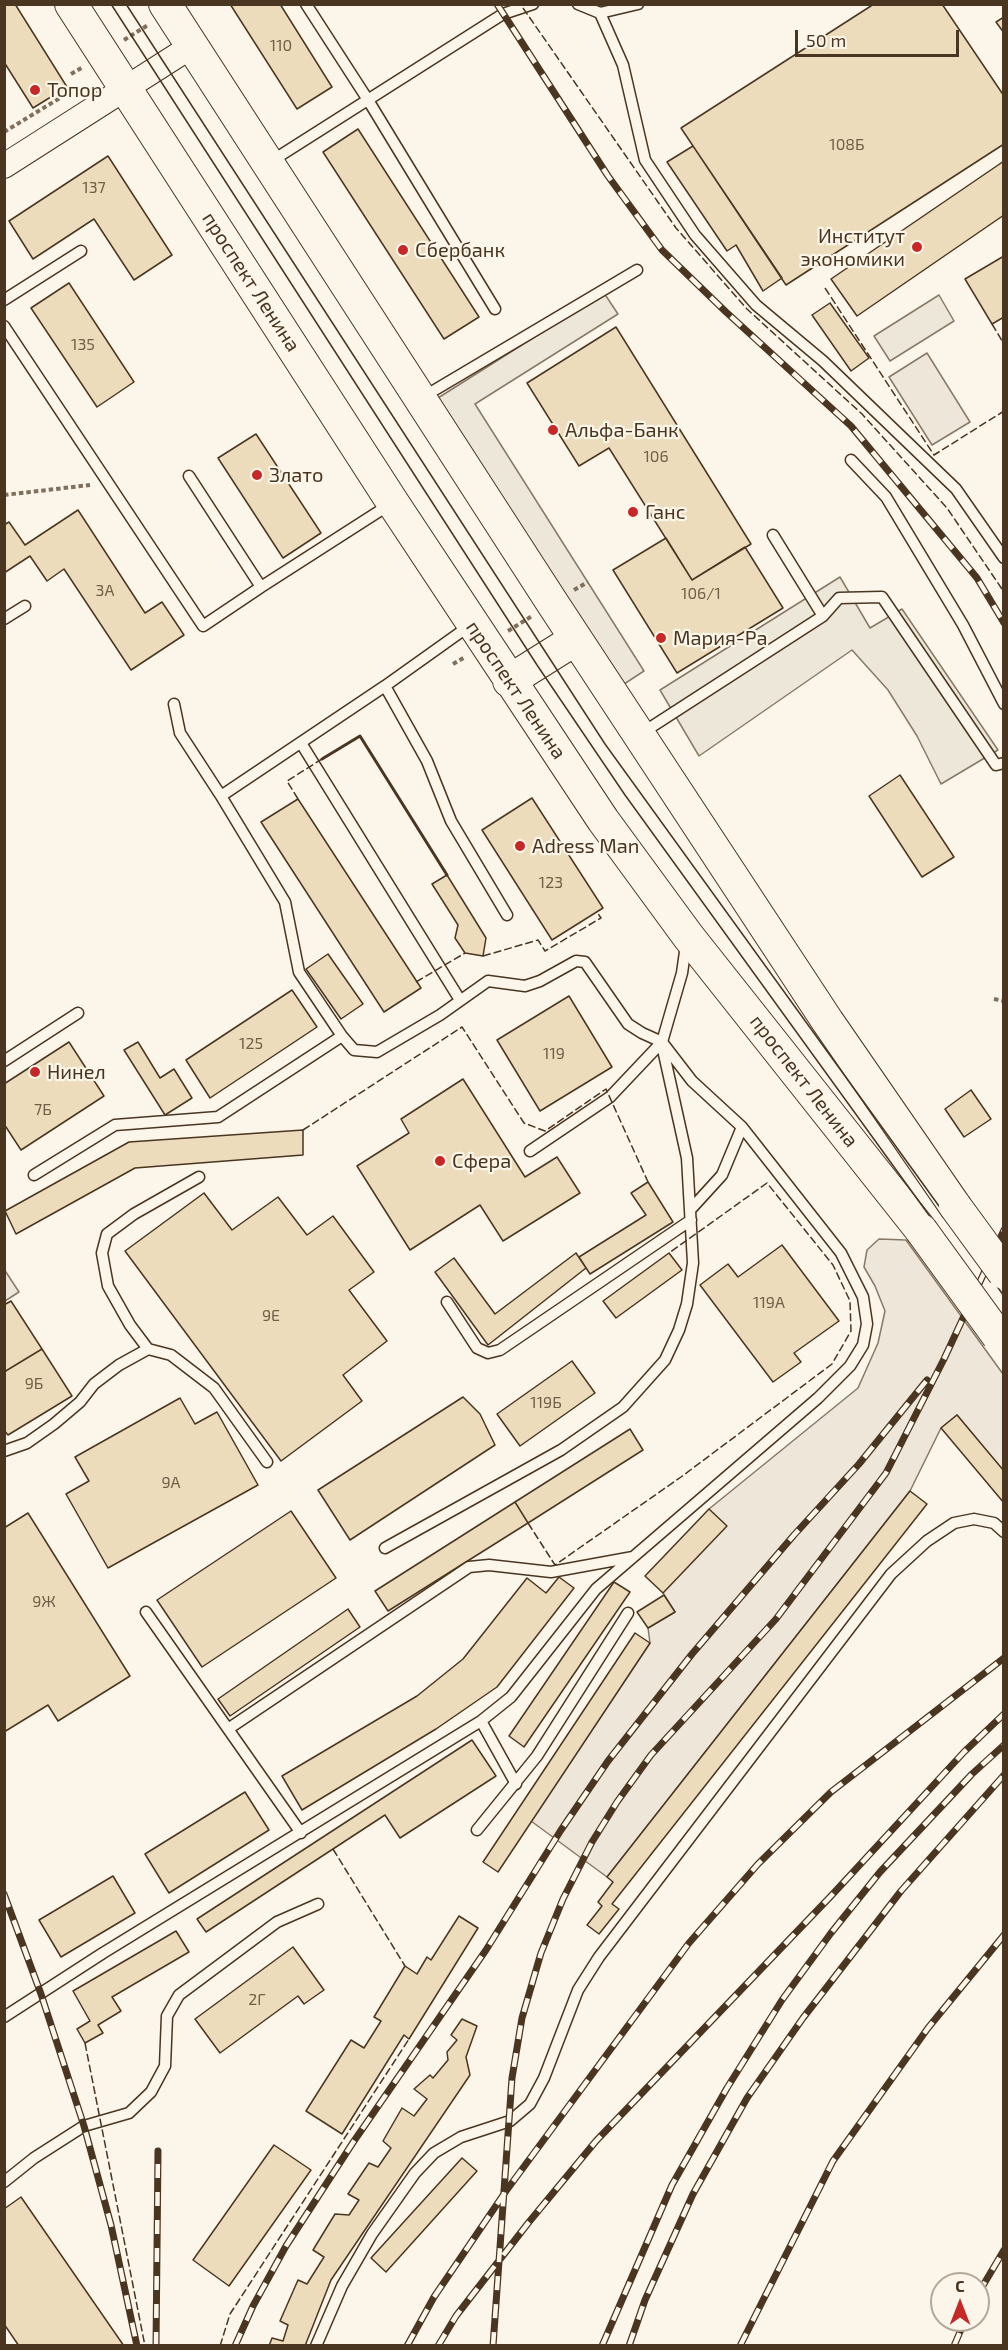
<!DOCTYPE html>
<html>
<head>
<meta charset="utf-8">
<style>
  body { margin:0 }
  #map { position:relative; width:1008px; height:2350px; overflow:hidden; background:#fbf6e9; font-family:"Exo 2",sans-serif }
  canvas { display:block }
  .frame { position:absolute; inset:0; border:6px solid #4a3520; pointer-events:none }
  .north { position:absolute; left:930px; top:2272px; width:60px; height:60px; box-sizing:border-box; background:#fbf6e9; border:2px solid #b4a999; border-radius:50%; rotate:0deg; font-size:16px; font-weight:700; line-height:24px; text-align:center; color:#4a3520 }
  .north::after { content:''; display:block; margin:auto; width:21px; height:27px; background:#c62828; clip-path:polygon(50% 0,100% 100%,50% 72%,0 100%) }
  .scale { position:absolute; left:795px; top:30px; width:164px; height:27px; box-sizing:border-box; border:3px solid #4a3520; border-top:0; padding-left:8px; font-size:18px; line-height:21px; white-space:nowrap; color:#4a3520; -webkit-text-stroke:4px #fbf6e9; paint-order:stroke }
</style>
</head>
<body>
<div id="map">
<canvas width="1008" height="2350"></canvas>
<div class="frame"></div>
<div class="north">С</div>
<div class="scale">50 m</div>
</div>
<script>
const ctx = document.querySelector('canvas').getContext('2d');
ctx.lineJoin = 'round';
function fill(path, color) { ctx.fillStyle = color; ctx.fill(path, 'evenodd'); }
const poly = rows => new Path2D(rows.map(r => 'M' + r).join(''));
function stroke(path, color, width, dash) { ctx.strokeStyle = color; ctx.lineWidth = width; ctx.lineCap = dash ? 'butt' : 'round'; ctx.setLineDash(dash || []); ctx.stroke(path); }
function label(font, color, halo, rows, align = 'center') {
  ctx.font = font + ' "Exo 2",sans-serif'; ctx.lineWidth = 4.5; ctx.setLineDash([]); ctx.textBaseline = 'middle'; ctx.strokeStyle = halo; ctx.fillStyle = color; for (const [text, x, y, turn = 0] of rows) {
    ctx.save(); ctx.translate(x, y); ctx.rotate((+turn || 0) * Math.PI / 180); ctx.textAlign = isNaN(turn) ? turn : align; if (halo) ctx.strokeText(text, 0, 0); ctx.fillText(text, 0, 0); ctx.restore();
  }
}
const green = poly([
  [927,353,970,422,932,445,889,377,927,353],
  [879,1239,906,1240,1003,1374,1003,1471,957,1415,941,1428,910,1491,607,1877,531,1821,650,1643,648,1628,675,1612,663,1593,709,1509,858,1388,878,1343,885,1311,875,1286,864,1267,867,1250,879,1239]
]);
fill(green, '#ede6d9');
stroke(green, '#887966', 1.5);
const parking = poly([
  [604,293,618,314,475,404,644,671,621,686,438,398,604,293],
  [939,295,954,321,890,361,874,336,939,295],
  [840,577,870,628,902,609,998,750,941,784,917,736,888,690,852,650,699,756,660,690,840,577],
  [4,1269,19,1292,5,1301,4,1300,4,1269]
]);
fill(parking, '#ede7d9');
stroke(parking, '#887966', 1.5);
const building = poly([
  [4,4,15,4,67,87,33,108,4,62,4,4],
  [230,4,280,4,332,87,297,109,230,4],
  [874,4,942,4,1004,96,1004,144,786,285,681,128,874,4],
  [1004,17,1004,33,996,22,1004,17],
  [358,129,479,317,444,339,323,152,358,129],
  [693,146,782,278,763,291,736,245,727,251,667,162,693,146],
  [108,156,172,255,134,280,94,219,33,259,9,221,108,156],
  [1004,161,1004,215,857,316,831,279,1004,161],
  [1004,256,1004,317,992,324,965,279,1004,256],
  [69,283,134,382,97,407,31,308,69,283],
  [830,303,869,358,851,371,812,315,830,303],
  [616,327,751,544,692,580,609,448,579,466,527,383,616,327],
  [256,434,321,533,283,558,218,458,256,434],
  [78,510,145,613,162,602,184,635,131,670,64,569,47,581,30,556,4,573,4,525,9,522,25,545,78,510],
  [666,538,692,580,745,547,783,608,677,673,613,570,666,538],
  [900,775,954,857,922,877,869,796,900,775],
  [532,798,603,908,552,940,482,830,532,798],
  [298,799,421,988,384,1012,261,822,298,799],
  [447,875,486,938,483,956,465,953,455,938,458,925,432,884,447,875],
  [328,954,363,1004,341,1019,306,969,328,954],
  [292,990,317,1027,210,1098,186,1060,292,990],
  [569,996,612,1067,540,1111,497,1040,569,996],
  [69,1042,104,1096,21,1150,4,1124,4,1084,69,1042],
  [138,1042,160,1078,174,1069,192,1098,165,1115,124,1050,138,1042],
  [463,1079,525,1177,557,1157,580,1193,503,1241,480,1205,410,1250,357,1166,409,1133,401,1119,463,1079],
  [971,1090,991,1119,964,1137,945,1109,971,1090],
  [303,1130,303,1155,135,1168,16,1234,5,1211,129,1142,303,1130],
  [648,1182,673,1222,590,1274,579,1257,646,1215,631,1193,648,1182],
  [204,1193,232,1230,278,1197,307,1235,333,1216,374,1272,349,1290,387,1341,343,1375,362,1401,281,1461,125,1251,204,1193],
  [782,1245,839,1321,794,1353,801,1362,773,1382,700,1285,728,1264,738,1277,782,1245],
  [576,1253,586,1268,488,1345,435,1272,454,1258,495,1314,576,1253],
  [669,1253,682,1270,616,1318,603,1301,669,1253],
  [11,1301,42,1349,4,1372,4,1305,11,1301],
  [42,1349,72,1396,8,1435,4,1430,4,1372,42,1349],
  [572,1361,595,1393,520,1446,497,1414,572,1361],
  [463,1397,480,1414,495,1445,350,1540,318,1490,463,1397],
  [180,1398,195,1424,217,1412,258,1485,108,1568,66,1494,89,1481,75,1457,180,1398],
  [957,1415,1004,1471,1004,1503,941,1428,957,1415],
  [630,1429,643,1450,528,1523,515,1502,630,1429],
  [910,1491,927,1504,612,1904,619,1909,599,1934,587,1925,602,1906,598,1902,613,1882,607,1877,910,1491],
  [515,1502,528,1523,388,1611,375,1591,515,1502],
  [709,1509,727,1526,663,1593,645,1576,709,1509],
  [291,1511,336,1578,202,1667,157,1600,291,1511],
  [28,1513,130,1676,58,1721,48,1705,4,1732,4,1528,28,1513],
  [559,1577,574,1588,497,1687,436,1729,302,1810,282,1776,417,1696,463,1659,527,1578,546,1593,559,1577],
  [614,1582,630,1592,524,1747,509,1736,614,1582],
  [664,1595,675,1612,648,1628,637,1612,664,1595],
  [348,1609,360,1627,230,1716,218,1699,348,1609],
  [635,1633,650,1643,498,1872,483,1862,635,1633],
  [472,1740,496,1776,400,1838,385,1815,206,1932,197,1919,472,1740],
  [245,1792,269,1830,169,1893,145,1854,245,1792],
  [113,1876,135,1913,61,1957,39,1920,113,1876],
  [459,1916,478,1928,409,2039,404,2035,342,2134,306,2111,351,2040,364,2048,381,2021,374,2017,405,1966,417,1974,427,1957,431,1960,459,1916],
  [176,1931,189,1952,112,1997,121,2011,98,2025,103,2033,85,2043,77,2029,90,2021,73,1991,176,1931],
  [293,1947,324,1990,304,2004,298,1996,220,2053,195,2019,293,1947],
  [462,2019,477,2026,466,2057,470,2075,331,2280,305,2346,269,2346,272,2338,283,2341,288,2325,280,2321,298,2280,307,2284,324,2257,313,2250,335,2214,349,2215,359,2200,348,2194,369,2163,378,2167,391,2148,383,2141,402,2108,414,2116,427,2099,414,2089,430,2075,433,2078,448,2060,447,2052,457,2040,451,2035,462,2019],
  [274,2145,311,2170,229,2286,193,2260,274,2145],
  [462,2158,477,2171,386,2272,371,2258,462,2158],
  [21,2197,124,2346,19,2346,4,2324,4,2209,21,2197]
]);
fill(building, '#ecdcbc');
stroke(building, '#4a3520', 1.5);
const service = poly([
  [306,4,368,100,495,309],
  [578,4,600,13,638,4],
  [600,13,623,65,645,160,695,235,756,305,823,361,956,489,1004,558],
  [270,162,503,14,533,4],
  [4,300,81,251],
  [4,326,203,626,261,587],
  [423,397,637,270],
  [851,460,886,497,963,625,1004,704],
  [189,476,261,587,392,503],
  [823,616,839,598,882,597,996,765,1004,763],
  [4,619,25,606],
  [385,686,427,761,451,821,507,915],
  [174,704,180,733,221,796,285,902,299,972,342,1036],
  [642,733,823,616,773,535],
  [301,743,460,1000],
  [221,796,385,686,472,624],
  [4,1061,78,1013],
  [530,1151,610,1097,662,1042,682,973,686,945],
  [691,1209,722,1175,742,1127],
  [447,1302,477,1348,488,1353,500,1350,691,1220],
  [148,1349,130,1325,108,1286,102,1253,107,1234,134,1214,199,1177],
  [4,1451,27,1443,54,1424,80,1402,94,1384,119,1365,148,1349,171,1355,214,1388,267,1462],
  [385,1548,561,1450,623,1407,665,1360,679,1330,687,1304,693,1263,687,1158,662,1045],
  [146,1612,301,1833],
  [481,1721,516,1784],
  [228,1729,469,1567,489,1565,551,1572,633,1557],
  [477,1830,537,1756,628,1613],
  [4,2017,103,1953,481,1721,511,1697,596,1589,818,1398,850,1366,863,1345,867,1324,863,1297,841,1253,742,1127,692,1081,662,1042,642,1033,628,1024,585,962,576,961,540,981,525,986,488,981,440,1015,377,1052,354,1050,342,1036,218,1117,115,1125,34,1175],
  [4,2182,34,2158,84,2126,129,2113,151,2092,165,2066,167,2016,179,1995,277,1922,318,1904],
  [316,2346,342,2286,372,2234,415,2173,434,2153,461,2137,510,2121,530,2104,544,2078,578,1990,599,1957,891,1574,927,1541,954,1523,974,1519,994,1523,1004,1532]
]);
const tertiary = poly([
  [4,166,192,46]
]);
const primary = poly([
  [71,4,393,503,603,820,688,936,921,1230],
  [165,4,553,604,828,1022,955,1206],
  [509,681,576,639]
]);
stroke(service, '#4a3520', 13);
stroke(tertiary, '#4a3520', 26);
stroke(primary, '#4a3520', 34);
stroke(poly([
  [124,40,148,25],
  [71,74,83,67],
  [4,132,78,87],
  [4,495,90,485],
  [574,590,588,582],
  [508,631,532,616],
  [453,664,465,657],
  [994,999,1004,1001]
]), '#7f6f5c', 4, [4.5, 3]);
stroke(service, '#fbf6e9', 10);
stroke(tertiary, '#fbf6e9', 24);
stroke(primary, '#fbf6e9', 32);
stroke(poly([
  [111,4,537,665,625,795,1004,1319],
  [126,4,605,744,1004,1296]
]), '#4a3520', 1.5);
const rail = poly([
  [497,4,608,176,662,250,726,312,851,426,977,578,1004,623],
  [4,1894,41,1994,84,2126,111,2225,137,2346],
  [978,2294,1004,2250],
  [156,2346,158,2151],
  [235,2346,253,2306,286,2246,354,2141,486,1950,561,1830,608,1761,692,1654,794,1535,859,1464,927,1380],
  [407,2346,434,2297,506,2191,689,1943,758,1864,831,1792,1004,1658],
  [438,2346,456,2316,529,2222,596,2141,831,1896,964,1752,1004,1714],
  [493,2346,512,2078,522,2018,541,1953,563,1899,592,1842,617,1802,651,1755,776,1619,886,1473,944,1359,1004,1230],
  [602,2346,672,2185,727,2088,782,2000,831,1933,880,1872,972,1774,1004,1745],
  [629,2346,645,2300,693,2194,747,2098,803,2018,901,1891,1004,1775],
  [740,2346,833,2161,928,2028,1004,1935],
  [954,2346,965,2320]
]);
stroke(rail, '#4a3520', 7);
stroke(rail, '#fbf6e9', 4.5, [14]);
const primaryBridge = poly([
  [955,1206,1004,1273],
  [921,1230,998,1336]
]);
stroke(primaryBridge, '#4a3520', 34, []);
stroke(primaryBridge, '#fbf6e9', 32);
stroke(poly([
  [523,8,676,228,747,309,862,414,947,508,1004,592],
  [825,288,934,455,1004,411],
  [992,324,1004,344],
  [298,799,287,781,322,759],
  [483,956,538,940,545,951,601,918,597,912],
  [416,982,465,953],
  [303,1130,462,1027,524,1123,545,1131,606,1089,648,1182],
  [528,1523,555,1565,681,1477,832,1364,851,1331,850,1301,833,1265,767,1183,669,1253],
  [333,1849,405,1966],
  [85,2043,145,2346],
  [220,2346,230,2314,409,2039]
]), '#4a3520', 1.5, [8, 3]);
stroke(poly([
  [322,759,360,736,447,875]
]), '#4a3520', 3);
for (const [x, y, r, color] of [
  [35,90,6,"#c62828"],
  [917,247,6,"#c62828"],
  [403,250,6,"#c62828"],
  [553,430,6,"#c62828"],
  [257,475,6,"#c62828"],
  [633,512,6,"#c62828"],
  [661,638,6,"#c62828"],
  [520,846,6,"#c62828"],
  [35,1072,6,"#c62828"],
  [440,1161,6,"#c62828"]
]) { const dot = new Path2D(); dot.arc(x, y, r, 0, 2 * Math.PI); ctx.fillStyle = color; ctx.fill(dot); stroke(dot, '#fbf6e9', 2); }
label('16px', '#725f47', null, [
  ["110",281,46],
  ["108Б",847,145],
  ["137",94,188],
  ["135",83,345],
  ["106",656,457],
  ["3А",105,591],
  ["106/1",701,594],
  ["123",551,883],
  ["125",251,1044],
  ["119",554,1054],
  ["7Б",43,1110],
  ["119А",769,1303],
  ["9Е",271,1316],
  ["9Б",34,1384],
  ["119Б",546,1403],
  ["9А",171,1483],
  ["9Ж",44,1602],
  ["2Г",257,2000]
]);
label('20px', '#4a3520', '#fbf6e9', [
  ["Топор",47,90],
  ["Институт",905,236,"right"],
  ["экономики",905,259,"right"],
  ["Сбербанк",415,250],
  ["Альфа-Банк",565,430],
  ["Злато",269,475],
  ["Ганс",645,512],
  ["Мария-Ра",673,638],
  ["Adress Man",532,846],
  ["Нинел",47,1072],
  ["Сфера",452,1161]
], 'left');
label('20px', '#4a3520', '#fbf6e9', [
  ["проспект Ленина",251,282,57],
  ["проспект Ленина",516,690,56],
  ["проспект Ленина",804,1081,52]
]);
</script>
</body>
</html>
